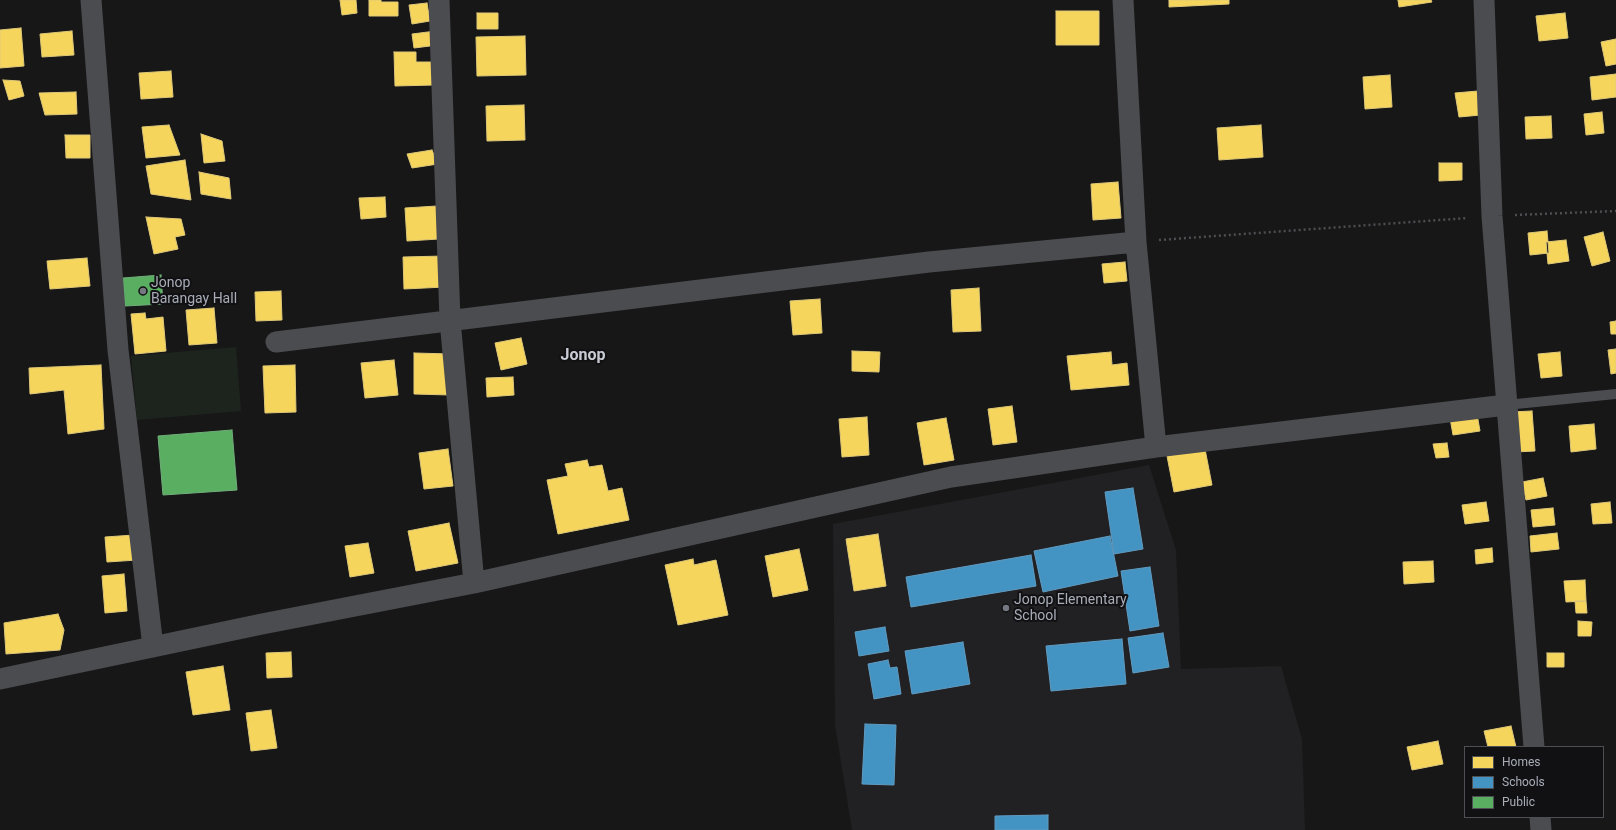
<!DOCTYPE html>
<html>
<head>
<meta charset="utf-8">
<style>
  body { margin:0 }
  #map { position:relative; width:1616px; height:830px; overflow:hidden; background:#171717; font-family:Roboto,sans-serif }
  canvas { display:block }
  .legend { position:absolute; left:1464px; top:746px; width:140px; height:72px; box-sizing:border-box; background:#111113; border:1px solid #4d4f55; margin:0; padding:5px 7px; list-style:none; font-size:12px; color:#a8adb8 }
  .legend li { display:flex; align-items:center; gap:8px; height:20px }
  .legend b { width:20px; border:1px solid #4d4f55 }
</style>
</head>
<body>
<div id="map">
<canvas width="1616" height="830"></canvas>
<ul class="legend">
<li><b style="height:11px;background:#f6d55c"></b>Homes</li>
<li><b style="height:11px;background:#4393c3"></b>Schools</li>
<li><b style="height:11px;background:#5aae61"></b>Public</li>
</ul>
</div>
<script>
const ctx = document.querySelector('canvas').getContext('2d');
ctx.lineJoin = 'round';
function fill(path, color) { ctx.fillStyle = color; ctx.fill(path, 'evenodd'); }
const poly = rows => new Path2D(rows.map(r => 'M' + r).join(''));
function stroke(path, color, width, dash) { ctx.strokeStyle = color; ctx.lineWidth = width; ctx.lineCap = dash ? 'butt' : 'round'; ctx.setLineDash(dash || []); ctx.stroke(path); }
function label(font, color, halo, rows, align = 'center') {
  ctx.font = font + ' Roboto,sans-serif'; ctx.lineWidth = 4; ctx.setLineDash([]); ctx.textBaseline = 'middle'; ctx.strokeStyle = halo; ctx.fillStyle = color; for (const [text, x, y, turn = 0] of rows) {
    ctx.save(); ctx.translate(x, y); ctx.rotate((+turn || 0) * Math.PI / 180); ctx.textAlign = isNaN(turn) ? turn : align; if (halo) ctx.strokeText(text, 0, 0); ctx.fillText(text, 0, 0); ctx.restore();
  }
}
fill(poly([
  [1149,465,1176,550,1181,669,1281,666,1302,739,1305,830,852,830,835,725,833,524]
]), '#212123');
fill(poly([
  [236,347,241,411,137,420,131,356]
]), '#1d241e');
const homes = poly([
  [340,0,356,0,357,13,342,15,340,0],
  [369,0,381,0,381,2,398,2,398,16,369,16,369,0],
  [1169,0,1229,0,1229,4,1169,7,1169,0],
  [1398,0,1431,0,1432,2,1399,7,1398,0],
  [427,3,430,21,412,24,409,5,427,3],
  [1056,11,1099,11,1099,45,1056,45,1056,11],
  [477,13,498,13,498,29,477,29,477,13],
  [1565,13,1568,38,1539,41,1536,16,1565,13],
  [21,28,24,66,0,68,0,30,21,28],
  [72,31,74,55,42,57,40,34,72,31],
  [436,31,438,45,414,48,412,34,436,31],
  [525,36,526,75,477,76,476,37,525,36],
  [1616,39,1616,64,1606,66,1601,42,1616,39],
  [394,52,416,52,416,62,433,62,434,85,395,86,394,52],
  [171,71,173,97,141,99,139,73,171,71],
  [1616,74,1616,97,1592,100,1590,77,1616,74],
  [1390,75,1392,107,1365,109,1363,77,1390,75],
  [3,80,20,81,24,96,9,100,3,80],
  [1478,91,1481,115,1459,117,1455,93,1478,91],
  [76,92,77,114,45,115,39,93,76,92],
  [524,105,525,140,487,141,486,106,524,105],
  [1602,112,1604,133,1586,135,1584,114,1602,112],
  [1551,116,1552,138,1526,139,1525,117,1551,116],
  [169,125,180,155,146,158,142,127,169,125],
  [1261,125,1263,157,1219,160,1217,128,1261,125],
  [201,134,222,141,225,161,204,163,201,134],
  [65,135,90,135,90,158,66,158,65,135],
  [432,150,438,164,412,168,407,154,432,150],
  [185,160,191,200,151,194,146,166,185,160],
  [1439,163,1462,163,1462,180,1439,181,1439,163],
  [199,172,229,178,231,199,201,194,199,172],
  [1118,182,1121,218,1093,220,1091,184,1118,182],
  [385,197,386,217,361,219,359,198,385,197],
  [437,206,439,239,407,241,405,208,437,206],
  [146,217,181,219,185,235,175,237,178,249,154,254,146,217],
  [1547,231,1549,253,1530,255,1528,233,1547,231],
  [1603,232,1610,261,1592,266,1584,237,1603,232],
  [1566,240,1569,261,1548,264,1546,242,1566,240],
  [444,256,445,287,404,289,403,257,444,256],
  [87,258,90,286,50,289,47,261,87,258],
  [1125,262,1127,281,1104,283,1102,264,1125,262],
  [979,288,981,331,953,332,951,290,979,288],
  [281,291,282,320,256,321,255,292,281,291],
  [820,299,822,333,793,335,790,301,820,299],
  [214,308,217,343,189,345,186,310,214,308],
  [145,313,146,319,163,317,166,351,135,354,131,314,145,313],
  [1616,321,1616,334,1611,334,1610,322,1616,321],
  [521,338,527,364,501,370,495,343,521,338],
  [1616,349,1616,373,1611,374,1608,350,1616,349],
  [852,351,880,352,879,372,852,371,852,351],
  [1111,352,1112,365,1127,363,1129,385,1071,390,1067,356,1111,352],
  [1560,352,1562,376,1541,378,1538,354,1560,352],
  [414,353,451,354,450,395,414,394,414,353],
  [394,360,398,395,365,398,361,363,394,360],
  [101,365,104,429,68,434,64,390,30,394,29,368,101,365],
  [295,365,296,412,265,413,263,366,295,365],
  [513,377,514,395,487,397,486,378,513,377],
  [1012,406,1017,442,993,445,988,409,1012,406],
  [1532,411,1535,451,1515,452,1511,412,1532,411],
  [1477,414,1480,431,1453,435,1450,418,1477,414],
  [867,417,869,455,842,457,839,419,867,417],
  [946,418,954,460,924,465,917,423,946,418],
  [1594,424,1596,449,1571,452,1569,426,1594,424],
  [1447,443,1449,457,1436,458,1433,444,1447,443],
  [448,449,453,486,424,489,419,453,448,449],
  [1205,449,1212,485,1174,492,1167,456,1205,449],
  [587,460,589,467,602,465,608,491,622,488,629,520,558,534,547,480,568,476,565,464,587,460],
  [1543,478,1547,496,1526,500,1522,482,1543,478],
  [1486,502,1489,521,1465,524,1462,505,1486,502],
  [1610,502,1612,523,1593,524,1591,504,1610,502],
  [1553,508,1555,525,1533,527,1531,510,1553,508],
  [449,523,458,563,416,571,408,531,449,523],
  [1557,533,1559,549,1531,552,1530,536,1557,533],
  [878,534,886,586,854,591,846,539,878,534],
  [134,535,137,560,107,562,105,537,134,535],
  [368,543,374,573,350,577,345,546,368,543],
  [1492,548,1493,562,1476,564,1475,550,1492,548],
  [799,549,808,590,773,597,765,556,799,549],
  [693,559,694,565,716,560,728,615,678,625,665,565,693,559],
  [1433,561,1434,582,1404,584,1403,562,1433,561],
  [124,574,127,611,105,613,102,576,124,574],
  [1585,580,1586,601,1566,602,1564,581,1585,580],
  [1575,601,1586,601,1587,613,1576,613,1575,601],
  [58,614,64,630,60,650,6,654,4,623,58,614],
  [1578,621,1592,622,1591,636,1578,636,1578,621],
  [291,652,292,677,267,678,266,653,291,652],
  [1547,653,1564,653,1564,667,1547,667,1547,653],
  [223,666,230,710,193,715,186,672,223,666],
  [271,710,277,748,251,751,246,713,271,710],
  [1511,726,1516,747,1488,747,1484,731,1511,726],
  [1438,741,1443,764,1412,770,1407,747,1438,741]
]);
fill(homes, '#f6d55c');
stroke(homes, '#dfc978', 1);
const schools = poly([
  [1133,488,1143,549,1114,554,1105,492,1133,488],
  [1110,536,1118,576,1043,592,1034,551,1110,536],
  [1031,555,1036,586,911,607,906,577,1031,555],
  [1150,567,1159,626,1130,631,1121,571,1150,567],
  [885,627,889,651,859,656,855,632,885,627],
  [1163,633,1169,667,1133,673,1128,638,1163,633],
  [1122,639,1126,684,1051,691,1046,646,1122,639],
  [963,642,970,684,912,694,905,651,963,642],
  [888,660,890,668,897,667,901,694,874,699,868,664,888,660],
  [865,724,896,725,894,785,862,784,865,724],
  [1048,815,1048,830,995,830,995,816,1048,815]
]);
fill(schools, '#4393c3');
stroke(schools, '#619bc0', 1);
const public = poly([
  [161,275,163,304,125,306,123,278,161,275],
  [232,430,237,490,163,495,158,436,232,430]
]);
fill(public, '#5aae61');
stroke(public, '#71ae7b', 1);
stroke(poly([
  [1515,215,1616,211],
  [1159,240,1468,218]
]), '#4d4e52', 2.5, [2, 3]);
stroke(poly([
  [1506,405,1616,394]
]), '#4b4c50', 10);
stroke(poly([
  [91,0,118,350,153,647],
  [439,0,450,320,474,583],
  [1123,0,1136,242,1156,447],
  [1484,0,1492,216,1534,747],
  [276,342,929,262,1136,242],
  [0,679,262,624,474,583,951,477,1156,447,1506,405],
  [1540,817,1541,830]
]), '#4b4c50', 21);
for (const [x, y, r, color] of [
  [143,291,4,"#757880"],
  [1006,608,4,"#757880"]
]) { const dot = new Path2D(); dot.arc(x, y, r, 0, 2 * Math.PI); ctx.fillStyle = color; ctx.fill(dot); stroke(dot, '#111113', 1.5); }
label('14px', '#a8adb8', '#111113', [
  ["Jonop",151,283],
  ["Barangay Hall",151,299],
  ["Jonop Elementary",1014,600],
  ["School",1014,616]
], 'left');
label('bold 16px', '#c9ccd4', '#111113', [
  ["Jonop",583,356]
]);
</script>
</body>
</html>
